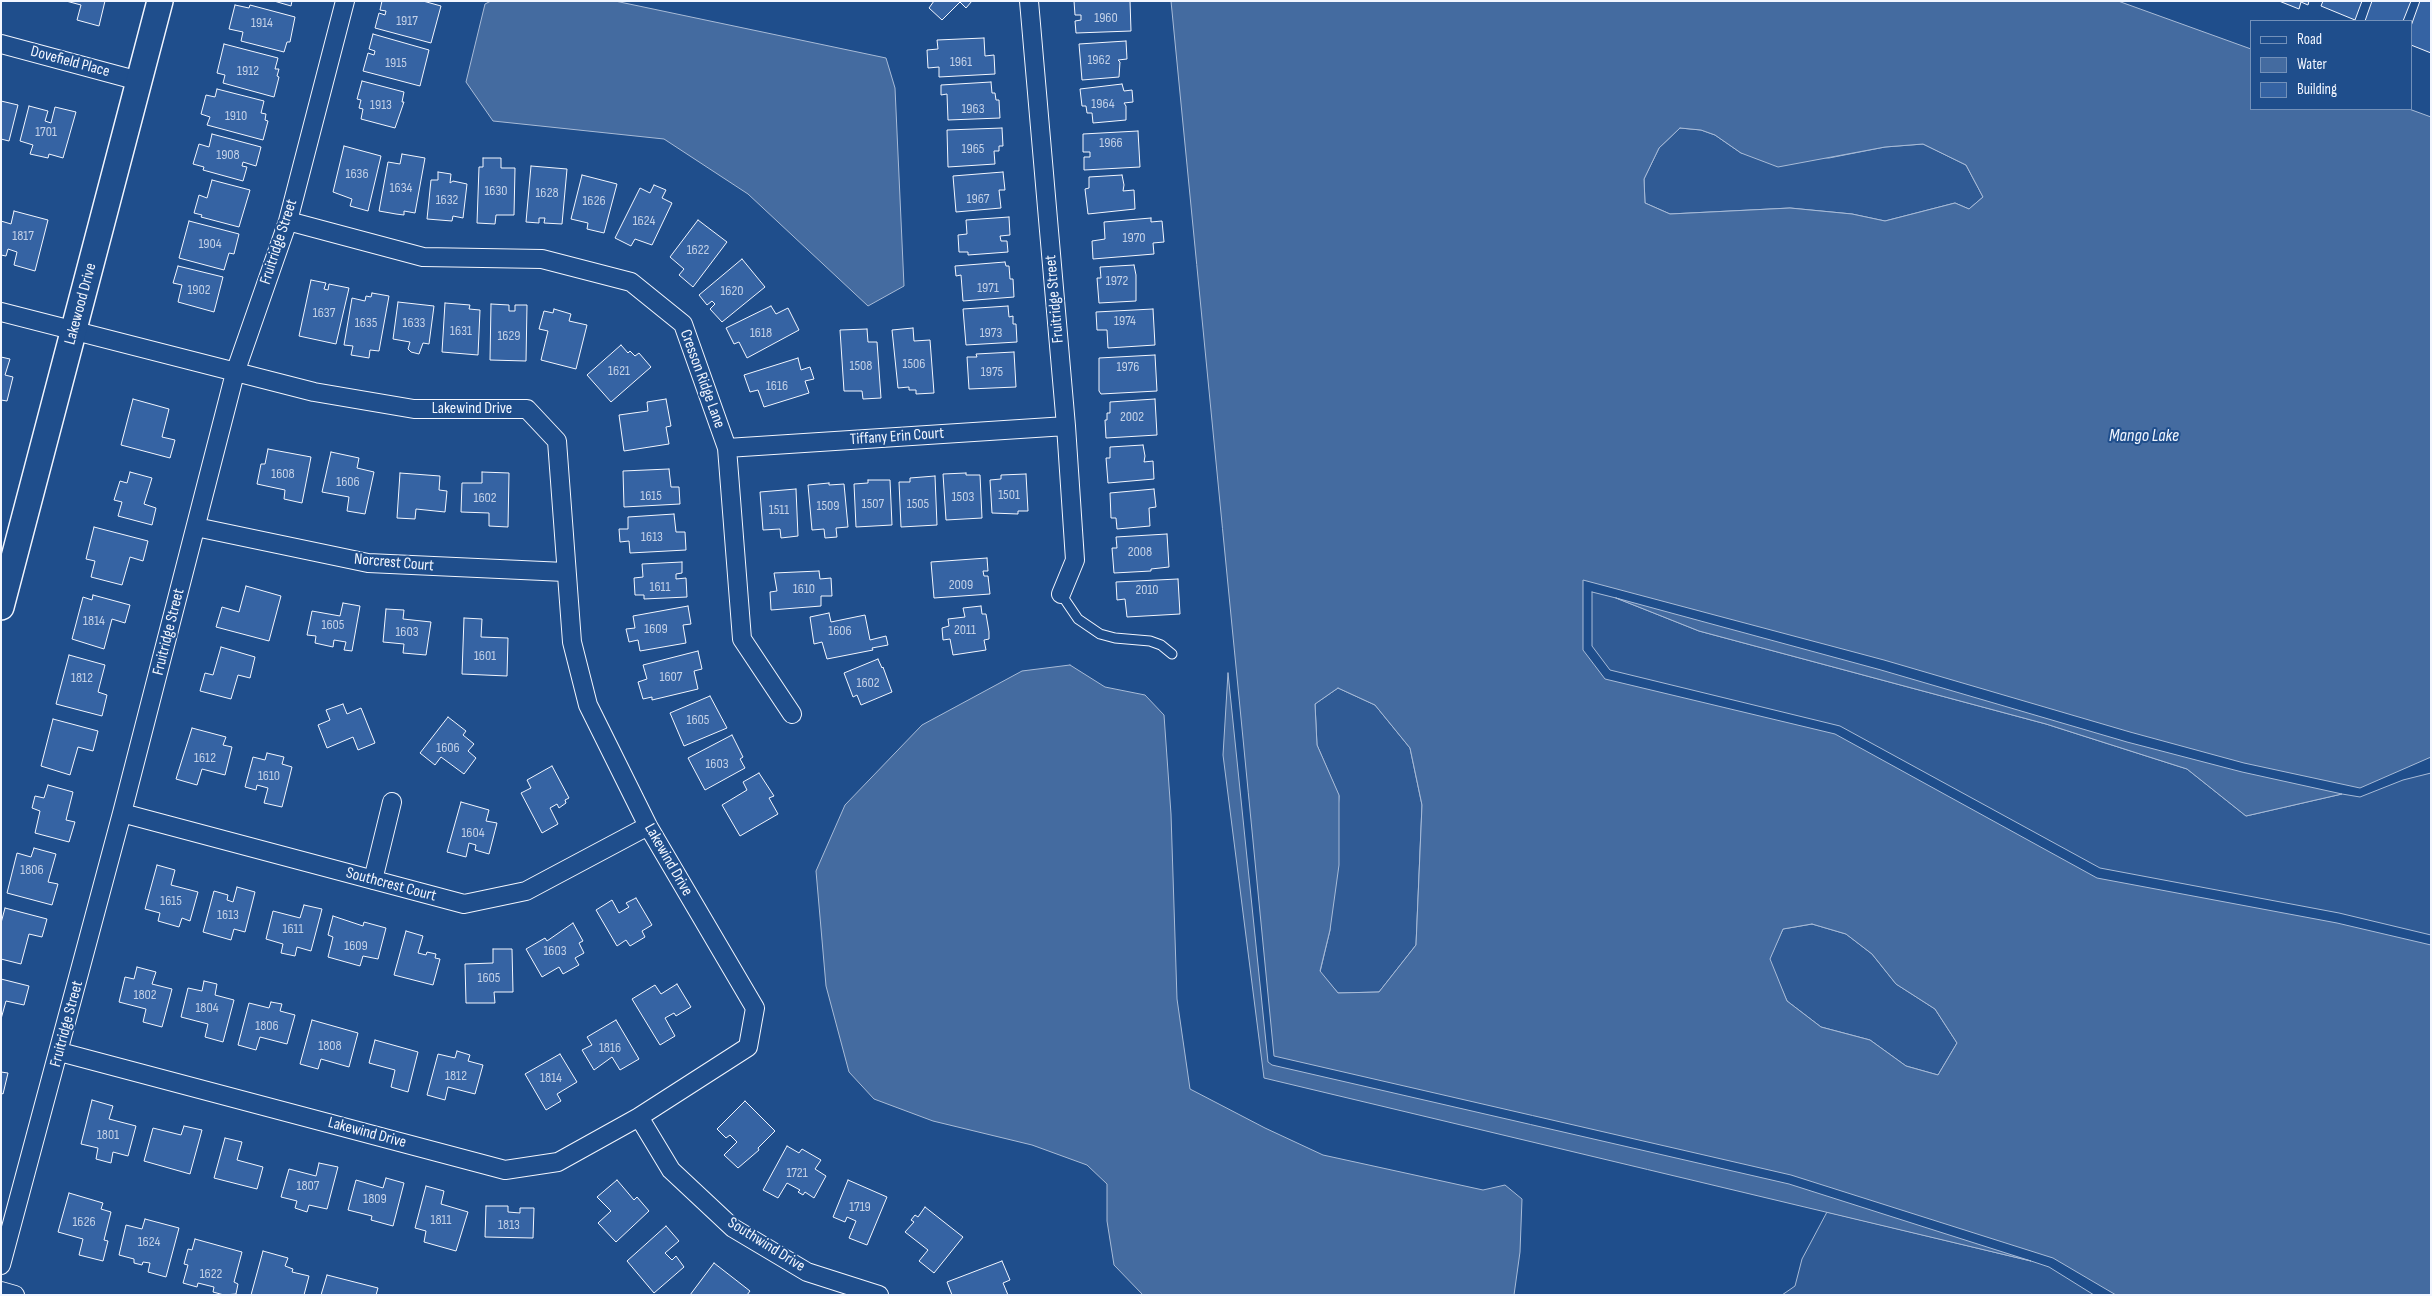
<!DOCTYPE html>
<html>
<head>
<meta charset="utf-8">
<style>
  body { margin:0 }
  #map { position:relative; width:2432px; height:1296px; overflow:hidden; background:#1f4e8c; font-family:"Sofia Sans Condensed",sans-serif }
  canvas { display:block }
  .frame { position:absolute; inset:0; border:2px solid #f2f6ff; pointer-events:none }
  .legend { position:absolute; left:2250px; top:20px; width:162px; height:90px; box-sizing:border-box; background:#1f4e8c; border:1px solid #7391ba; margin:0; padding:6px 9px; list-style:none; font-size:15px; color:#f2f6ff }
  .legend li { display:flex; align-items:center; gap:10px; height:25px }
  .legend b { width:25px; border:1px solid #7391ba }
</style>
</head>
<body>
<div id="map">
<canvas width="2432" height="1296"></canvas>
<div class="frame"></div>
<ul class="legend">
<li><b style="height:6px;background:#1f4e8c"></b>Road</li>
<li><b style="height:14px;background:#446ba0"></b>Water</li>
<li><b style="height:14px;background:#3563a3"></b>Building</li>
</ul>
</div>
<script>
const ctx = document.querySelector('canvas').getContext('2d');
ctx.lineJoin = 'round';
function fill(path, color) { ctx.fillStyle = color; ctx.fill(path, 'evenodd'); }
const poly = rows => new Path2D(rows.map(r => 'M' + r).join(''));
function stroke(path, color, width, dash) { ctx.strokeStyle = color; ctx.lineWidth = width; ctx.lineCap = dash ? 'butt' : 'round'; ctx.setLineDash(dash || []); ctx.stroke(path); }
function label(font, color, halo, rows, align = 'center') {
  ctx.font = font + ' "Sofia Sans Condensed",sans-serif'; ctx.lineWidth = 4; ctx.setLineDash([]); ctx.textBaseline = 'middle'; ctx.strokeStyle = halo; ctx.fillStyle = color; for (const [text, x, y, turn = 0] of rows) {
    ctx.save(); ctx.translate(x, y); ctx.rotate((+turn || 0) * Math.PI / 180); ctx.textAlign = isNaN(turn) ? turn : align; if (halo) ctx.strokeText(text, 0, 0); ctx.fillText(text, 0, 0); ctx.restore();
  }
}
const built = poly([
  [1680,128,1701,130,1715,135,1741,153,1829,158,1885,147,1923,144,1966,165,1983,197,1969,209,1955,203,1885,221,1852,214,1790,208,1670,214,1645,203,1644,179,1659,148,1680,128],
  [1592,592,1616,598,1699,631,2046,724,2187,769,2246,816,2342,794,2360,797,2403,780,2431,773,2431,935,2339,913,2100,868,1840,726,1610,670,1592,646,1592,592],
  [1338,688,1375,705,1410,748,1422,805,1416,945,1379,992,1338,993,1320,972,1330,930,1339,796,1317,745,1315,704,1338,688],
  [1812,924,1846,934,1872,954,1896,984,1935,1009,1957,1043,1938,1075,1906,1066,1870,1040,1821,1027,1787,1001,1769,960,1783,929,1812,924],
  [1827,1212,2031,1261,2049,1267,2094,1295,1782,1295,1795,1286,1802,1259,1827,1212]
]);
fill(built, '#305b95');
stroke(built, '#a8bbd7', 1);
const water = poly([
  [491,1,615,1,886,58,895,88,904,286,868,306,748,194,664,139,493,121,466,82,485,4,491,1],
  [1171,1,2118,1,2251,49,2251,109,2409,109,2431,117,2431,757,2360,788,2244,763,2130,732,1884,660,1583,580,1583,650,1605,679,1835,734,2097,878,2337,923,2431,945,2431,1295,2116,1295,2053,1258,1791,1175,1274,1056,1171,1],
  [1680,128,1701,130,1715,135,1741,153,1778,167,1885,147,1923,144,1966,165,1983,197,1969,209,1955,203,1885,221,1852,214,1790,208,1670,214,1645,203,1644,179,1659,148,1680,128],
  [1338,688,1375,705,1410,748,1422,805,1416,945,1379,992,1338,993,1320,971,1330,930,1339,865,1339,795,1317,745,1315,704,1338,688],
  [1812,924,1846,934,1872,954,1896,984,1935,1009,1957,1043,1938,1075,1906,1066,1870,1040,1821,1027,1787,1001,1770,959,1783,929,1812,924],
  [1616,598,1881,670,2127,742,2242,772,2342,794,2246,816,2187,769,2046,724,1699,631,1616,598],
  [1070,665,1105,687,1145,695,1164,715,1171,814,1177,999,1190,1089,1265,1128,1323,1155,1483,1190,1505,1185,1522,1199,1520,1252,1514,1295,1143,1295,1114,1265,1107,1221,1107,1184,1087,1165,1032,1145,933,1121,874,1099,849,1072,826,986,816,871,845,805,922,725,1022,671,1070,665],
  [1228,673,1268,1062,1272,1065,1789,1184,2031,1261,1264,1078,1223,755,1228,673]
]);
fill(water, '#446ba0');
stroke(water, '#a8bbd7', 1);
const building = poly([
  [66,1,105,1,99,26,77,20,81,5,66,1],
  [274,1,292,1,291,6,274,1],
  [382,1,423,1,441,6,431,43,375,28,379,13,385,15,386,11,380,10,382,1],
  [934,1,972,1,966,8,960,2,942,20,929,8,934,1],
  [1074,1,1130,1,1131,31,1076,33,1075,21,1081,20,1081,15,1075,15,1074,1],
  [2279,1,2309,1,2308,5,2301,2,2299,9,2279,1],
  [2323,1,2362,1,2355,20,2321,6,2323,1],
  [2372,1,2411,1,2403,21,2365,21,2372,1],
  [2420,1,2431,1,2431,53,2411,45,2411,26,2420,1],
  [235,5,249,8,250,5,295,17,290,42,287,42,284,52,241,41,243,32,229,29,235,5],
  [373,34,429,50,420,86,363,71,368,53,374,55,375,51,369,49,373,34],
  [984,38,985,56,994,55,995,74,939,77,939,67,928,68,927,50,938,49,937,40,984,38],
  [1126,41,1127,59,1118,60,1120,62,1119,77,1082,80,1079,44,1126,41],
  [224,44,278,58,275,69,279,69,277,76,279,77,274,97,223,83,225,75,217,73,224,44],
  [362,81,404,92,402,102,404,102,395,128,361,119,363,109,359,108,361,100,357,99,362,81],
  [991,82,992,93,995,93,996,100,999,100,1000,118,948,120,947,94,941,95,941,85,991,82],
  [1122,84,1124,91,1132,90,1133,102,1124,103,1126,106,1126,120,1093,123,1092,113,1087,113,1086,106,1082,106,1080,89,1122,84],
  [217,89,264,101,261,113,266,114,265,120,268,121,263,140,207,125,210,117,201,114,206,95,215,97,217,89],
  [1,101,18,105,9,141,1,139,1,101],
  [29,106,48,111,45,121,51,123,55,107,76,112,63,158,49,154,48,158,30,154,33,145,20,141,29,106],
  [1002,128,1003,146,999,146,999,151,994,151,995,164,948,167,947,130,1002,128],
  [1138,131,1140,167,1084,170,1084,157,1090,157,1090,152,1083,152,1083,134,1138,131],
  [212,134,261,147,256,166,243,162,242,166,247,167,243,181,203,170,204,167,193,164,199,144,209,147,212,134],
  [344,146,381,156,368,211,350,206,352,199,333,192,344,146],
  [402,154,425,158,415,213,404,211,404,215,396,214,379,211,388,162,400,164,402,154],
  [483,158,501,158,501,168,515,168,514,215,496,215,495,224,477,223,479,167,483,167,483,158],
  [531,166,567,169,562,224,544,223,545,218,539,218,539,223,526,222,531,166],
  [438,172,451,174,450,183,453,181,467,184,463,218,453,216,452,221,427,219,431,180,438,180,438,172],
  [1003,172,1005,190,999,190,1001,208,956,212,953,176,1003,172],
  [582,175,617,184,604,233,587,229,588,223,571,219,582,175],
  [1122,175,1124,185,1123,191,1134,190,1135,209,1088,214,1085,189,1089,188,1089,177,1122,175],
  [212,180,250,190,239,227,201,217,202,215,194,213,199,195,207,198,212,180],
  [654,185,666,190,662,198,672,203,652,245,635,239,631,246,615,238,640,188,650,193,654,185],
  [14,211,48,220,35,271,14,265,17,252,8,249,6,256,1,255,1,221,11,224,14,211],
  [1009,217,1010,235,1000,236,1001,241,1007,241,1008,252,968,255,968,252,959,252,958,235,967,234,966,220,1009,217],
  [1151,218,1151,222,1162,221,1164,242,1153,243,1154,254,1093,259,1092,241,1105,239,1104,222,1151,218],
  [698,220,727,242,693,287,679,275,684,269,670,257,698,220],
  [189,221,239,234,234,254,229,253,224,270,179,258,189,221],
  [742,259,765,287,722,322,710,309,715,304,712,301,707,305,699,295,742,259],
  [1005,262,1006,266,1009,266,1010,279,1013,279,1014,297,963,301,961,275,956,276,955,266,1005,262],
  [1134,265,1136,275,1136,301,1099,303,1097,278,1101,278,1100,267,1134,265],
  [178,266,223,277,214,312,178,302,182,285,173,283,178,266],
  [311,280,326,283,324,289,328,290,329,284,349,288,336,344,299,336,311,280],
  [372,293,389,296,379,351,370,350,369,358,351,355,353,346,344,345,352,298,365,301,366,296,371,297,372,293],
  [398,302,434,306,429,344,423,343,419,354,411,352,408,349,410,342,393,339,398,302],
  [445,303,470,305,469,309,480,310,478,355,442,352,445,303],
  [491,304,509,305,509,311,515,311,515,305,527,305,526,361,490,360,491,304],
  [771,306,776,314,788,308,799,330,747,358,739,342,734,344,726,328,771,306],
  [1008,306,1009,317,1013,316,1013,324,1016,324,1017,342,966,345,963,309,1008,306],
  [554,309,571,314,569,321,587,325,576,369,541,360,548,331,539,329,544,311,553,313,554,309],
  [1153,309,1155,345,1108,348,1107,330,1097,330,1096,312,1153,309],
  [913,328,914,341,930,340,934,393,916,394,916,390,909,390,909,387,898,388,892,330,913,328],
  [867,329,868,342,877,342,881,398,863,399,862,391,844,391,840,330,867,329],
  [621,345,628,353,630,351,635,356,639,353,651,367,611,402,587,375,621,345],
  [1014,352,1016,387,969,389,967,357,977,357,976,354,1014,352],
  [1155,355,1157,391,1101,394,1099,391,1099,358,1155,355],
  [1,357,10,359,5,375,13,377,7,401,1,400,1,357],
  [798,358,801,370,810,367,814,379,805,381,809,393,764,407,758,390,750,392,744,375,798,358],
  [133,399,169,409,162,437,175,440,170,458,121,445,133,399],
  [666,399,671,426,666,427,669,444,624,451,619,415,648,411,647,402,666,399],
  [1155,399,1157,435,1106,438,1105,420,1107,420,1107,413,1110,413,1110,402,1155,399],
  [1143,445,1145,456,1144,462,1153,461,1154,479,1108,483,1106,458,1110,458,1110,447,1143,445],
  [268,449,311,457,302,503,284,499,285,490,257,484,261,464,265,464,268,449],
  [331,452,359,458,357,468,374,472,365,514,347,511,349,497,322,492,331,452],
  [669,469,671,487,679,487,680,504,624,507,623,471,669,469],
  [130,472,152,478,144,504,156,508,152,525,118,516,122,502,114,500,120,481,127,483,130,472],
  [482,472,509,473,508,527,489,526,489,513,461,512,462,483,482,483,482,472],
  [400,473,440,476,439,490,447,491,445,512,416,509,415,519,397,518,400,473],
  [966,473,966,475,980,475,982,518,946,520,943,474,966,473],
  [1026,474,1028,511,1018,511,1018,514,992,513,990,480,1001,479,1001,475,1026,474],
  [935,476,937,525,901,527,899,482,910,482,910,478,935,476],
  [868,480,890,480,892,525,856,527,854,484,868,483,868,480],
  [829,483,829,485,844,484,848,527,836,528,837,537,825,538,824,529,812,530,808,485,829,483],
  [796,489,798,536,781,538,780,529,763,530,760,492,796,489],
  [1154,489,1156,507,1149,508,1150,526,1117,529,1116,518,1111,518,1110,493,1154,489],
  [674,514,676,532,685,532,686,550,630,553,629,541,620,542,619,529,628,529,628,517,674,514],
  [94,527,148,541,143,561,130,557,122,585,91,577,95,561,86,559,94,527],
  [1167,534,1169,567,1151,569,1151,571,1114,573,1112,548,1117,548,1116,537,1167,534],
  [987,558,988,571,983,571,984,576,988,576,990,594,934,598,931,562,987,558],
  [682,562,682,573,676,574,676,579,686,578,687,597,644,599,644,595,635,595,634,578,643,577,642,564,682,562],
  [819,571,820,579,831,578,832,596,821,596,821,606,771,610,770,592,777,591,774,573,819,571],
  [1178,579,1180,614,1127,617,1125,599,1117,600,1116,582,1178,579],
  [246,586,281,596,269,641,216,627,222,607,239,612,246,586],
  [93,595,130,605,125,623,112,619,104,649,72,639,83,597,92,600,93,595],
  [343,603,360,606,352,651,344,650,346,642,334,640,333,647,315,643,316,636,307,635,312,611,340,616,343,603],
  [688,606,691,624,683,625,686,643,640,651,638,640,629,642,626,629,635,628,633,616,688,606],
  [981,606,982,614,986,614,989,632,989,639,984,640,986,650,953,655,950,639,943,640,942,628,949,626,948,619,965,617,963,608,981,606],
  [386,609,404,610,403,619,431,622,426,655,403,653,404,644,383,642,386,609],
  [829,613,831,622,865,615,870,640,886,636,888,645,872,648,873,650,827,659,822,642,814,644,810,617,829,613],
  [464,618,482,619,481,637,508,638,507,676,462,674,464,618],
  [221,647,255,657,250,678,238,675,231,699,200,691,205,673,213,675,221,647],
  [698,651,702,669,694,671,698,689,652,700,652,697,643,699,638,682,647,679,643,665,698,651],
  [69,655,105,665,98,692,107,695,102,716,56,704,69,655],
  [878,659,882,668,883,667,892,692,861,705,857,695,853,697,844,673,878,659],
  [710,696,727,728,684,746,670,713,710,696],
  [343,704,347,714,361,708,375,743,358,750,353,737,327,748,318,725,330,720,326,710,343,704],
  [448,717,466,731,463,735,474,744,468,751,476,758,464,774,441,757,435,765,420,753,448,717],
  [53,719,98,731,93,751,78,747,70,775,41,766,53,719],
  [192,728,226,737,223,745,232,747,225,775,202,769,197,785,176,779,192,728],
  [732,735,743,757,740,759,745,768,705,790,688,758,732,735],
  [267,753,284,757,282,764,292,767,282,807,264,803,268,788,257,785,256,790,245,787,253,757,265,760,267,753],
  [552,766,569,798,565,800,566,803,559,808,557,804,550,808,558,824,542,833,521,793,531,788,527,780,552,766],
  [759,773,774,796,769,798,778,814,740,836,722,805,747,790,743,782,759,773],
  [48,785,73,792,66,820,75,822,69,842,35,833,40,811,32,808,35,796,44,798,48,785],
  [461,802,489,810,486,821,497,823,489,854,475,850,476,845,469,843,466,857,447,852,461,802],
  [34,848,56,854,48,882,58,884,52,905,7,893,17,853,31,857,34,848],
  [157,865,175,870,171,885,198,892,190,921,182,918,179,927,158,921,160,913,145,909,157,865],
  [237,887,255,892,245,932,234,929,231,940,203,932,214,891,228,895,227,900,233,902,237,887],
  [636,898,652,925,642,931,645,937,630,946,626,940,617,946,596,910,612,900,619,913,629,907,626,903,636,898],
  [304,905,322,909,311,951,297,947,295,956,281,953,283,944,266,939,273,911,300,918,304,905],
  [5,908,47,919,42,937,29,934,21,964,1,959,1,923,5,908],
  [333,916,363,926,364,922,386,928,378,959,363,956,360,966,328,957,333,937,328,935,333,916],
  [573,923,583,941,579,943,584,953,575,958,579,965,563,974,559,967,542,977,526,949,545,938,547,941,573,923],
  [406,931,423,936,418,953,426,955,427,952,436,954,435,958,440,959,433,985,394,975,406,931],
  [493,949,512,949,513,992,494,992,495,1003,466,1003,465,964,493,963,493,949],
  [137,967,156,972,152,984,172,989,162,1027,143,1022,146,1009,119,1002,125,977,134,979,137,967],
  [1,979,29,986,24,1005,6,1001,1,1019,1,979],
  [204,981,217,984,215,995,234,1000,223,1042,205,1037,208,1024,181,1017,188,988,202,991,204,981],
  [677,984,691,1007,676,1016,674,1013,665,1018,675,1036,660,1045,632,999,655,985,661,994,677,984],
  [271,1002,282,1004,280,1011,295,1015,287,1044,260,1037,256,1050,238,1045,249,1003,269,1008,271,1002],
  [312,1020,358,1033,349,1067,321,1059,318,1069,300,1064,312,1020],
  [616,1020,639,1059,620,1070,612,1057,594,1070,582,1050,592,1045,587,1037,616,1020],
  [375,1040,418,1052,408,1092,391,1087,395,1070,369,1063,375,1040],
  [457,1051,470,1055,468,1061,483,1065,475,1094,448,1087,445,1100,427,1095,438,1054,455,1058,457,1051],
  [560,1054,577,1082,557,1094,561,1101,546,1110,525,1074,560,1054],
  [1,1072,8,1073,3,1094,1,1093,1,1072],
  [92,1100,113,1106,109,1119,136,1126,128,1156,113,1152,111,1163,96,1159,98,1148,81,1144,92,1100],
  [745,1101,775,1131,758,1148,759,1150,738,1168,724,1155,737,1142,730,1135,726,1138,717,1129,745,1101],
  [184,1126,202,1130,190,1174,144,1161,153,1128,181,1135,184,1126],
  [225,1138,242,1142,237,1160,263,1167,257,1189,214,1178,225,1138],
  [787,1146,799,1153,802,1149,821,1160,815,1169,826,1176,814,1198,805,1192,803,1195,798,1192,800,1190,787,1183,778,1198,763,1190,787,1146],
  [319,1163,338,1167,327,1209,309,1205,307,1212,295,1208,297,1201,281,1197,289,1169,316,1176,319,1163],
  [386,1178,404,1183,393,1226,371,1220,372,1216,348,1210,356,1180,383,1188,386,1178],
  [617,1180,634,1200,637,1197,649,1211,616,1242,598,1223,611,1211,597,1197,617,1180],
  [848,1180,887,1197,867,1245,849,1238,856,1221,847,1217,845,1222,833,1217,848,1180],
  [426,1186,444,1191,441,1204,468,1212,456,1251,424,1242,426,1231,415,1228,426,1186],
  [69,1193,103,1203,101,1209,111,1212,104,1240,108,1241,103,1261,79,1255,83,1239,58,1232,69,1193],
  [486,1206,508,1206,508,1212,520,1213,520,1208,534,1208,533,1238,485,1237,486,1206],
  [925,1207,963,1237,934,1273,919,1261,928,1250,905,1232,914,1222,911,1220,915,1215,918,1217,925,1207],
  [145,1219,179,1228,166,1277,148,1272,150,1263,143,1262,142,1265,134,1263,134,1259,119,1255,126,1225,142,1229,145,1219],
  [666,1226,679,1241,665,1253,672,1260,676,1256,684,1267,654,1293,627,1261,666,1226],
  [195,1239,242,1252,234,1282,238,1284,236,1294,224,1295,213,1292,214,1287,198,1283,197,1287,183,1283,188,1265,184,1264,188,1249,192,1250,195,1239],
  [263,1251,288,1258,285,1266,293,1269,292,1272,309,1276,304,1295,251,1295,263,1251],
  [1002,1261,1010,1280,1003,1283,1008,1295,952,1295,947,1282,1002,1261],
  [714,1263,750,1291,747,1295,690,1295,714,1263],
  [327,1275,378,1288,376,1295,321,1295,327,1275]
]);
fill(building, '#3563a3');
stroke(building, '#f2f6ff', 1);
const lane = poly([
  [1061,594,1078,619,1100,634,1115,638,1150,641,1161,645,1172,654]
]);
const street = poly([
  [1029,1,1066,426,1075,560,1061,594],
  [1,44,139,81],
  [288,221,423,257,542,259,631,282,683,324,727,448,742,639,792,714],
  [1,312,314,392,414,409,527,409,557,441,572,642,588,705,648,826,755,1008,748,1047,639,1117,558,1162,505,1170,60,1052],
  [727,448,1066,426],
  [196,527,368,563,565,572],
  [122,813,464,904,526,891,648,826],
  [373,880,392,802],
  [639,1117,671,1170,733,1228,807,1272,879,1295],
  [1,1265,122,813,235,373,288,221,345,1],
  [1,1291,15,1295]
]);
const secondary = poly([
  [1,607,160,1]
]);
stroke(lane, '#f2f6ff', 11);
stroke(street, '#f2f6ff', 20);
stroke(secondary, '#f2f6ff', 28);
stroke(lane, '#1f4e8c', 9);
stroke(street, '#1f4e8c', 18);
stroke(secondary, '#1f4e8c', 25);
label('14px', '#c3d1e8', null, [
  ["1960",1106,18],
  ["1917",407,21],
  ["1914",262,23],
  ["1962",1099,60],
  ["1961",961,62],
  ["1915",396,63],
  ["1912",248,71],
  ["1964",1103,104],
  ["1913",381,105],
  ["1963",973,109],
  ["1910",236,116],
  ["1701",46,132],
  ["1966",1111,143],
  ["1965",973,149],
  ["1908",228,155],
  ["1636",357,174],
  ["1634",401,188],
  ["1630",496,191],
  ["1628",547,193],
  ["1967",978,199],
  ["1632",447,200],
  ["1626",594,201],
  ["1624",644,221],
  ["1817",23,236],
  ["1970",1134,238],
  ["1904",210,244],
  ["1622",698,250],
  ["1972",1117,281],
  ["1971",988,288],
  ["1902",199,290],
  ["1620",732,291],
  ["1637",324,313],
  ["1974",1125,321],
  ["1635",366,323],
  ["1633",414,323],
  ["1631",461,331],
  ["1618",761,333],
  ["1973",991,333],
  ["1629",509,336],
  ["1506",914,364],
  ["1508",861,366],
  ["1976",1128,367],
  ["1621",619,371],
  ["1975",992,372],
  ["1616",777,386],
  ["2002",1132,417],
  ["1608",283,474],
  ["1606",348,482],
  ["1501",1009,495],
  ["1615",651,496],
  ["1503",963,497],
  ["1602",485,498],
  ["1507",873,504],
  ["1505",918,504],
  ["1509",828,506],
  ["1511",779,510],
  ["1613",652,537],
  ["2008",1140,552],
  ["2009",961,585],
  ["1611",660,587],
  ["1610",804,589],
  ["2010",1147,590],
  ["1814",94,621],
  ["1605",333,625],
  ["1609",656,629],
  ["2011",965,630],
  ["1606",840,631],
  ["1603",407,632],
  ["1601",485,656],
  ["1607",671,677],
  ["1812",82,678],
  ["1602",868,683],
  ["1605",698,720],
  ["1606",448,748],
  ["1612",205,758],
  ["1603",717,764],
  ["1610",269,776],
  ["1604",473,833],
  ["1806",32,870],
  ["1615",171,901],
  ["1613",228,915],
  ["1611",293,929],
  ["1609",356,946],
  ["1603",555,951],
  ["1605",489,978],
  ["1802",145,995],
  ["1804",207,1008],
  ["1806",267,1026],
  ["1808",330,1046],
  ["1816",610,1048],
  ["1812",456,1076],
  ["1814",551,1078],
  ["1801",108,1135],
  ["1721",797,1173],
  ["1807",308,1186],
  ["1809",375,1199],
  ["1719",860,1207],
  ["1811",441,1220],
  ["1626",84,1222],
  ["1813",509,1225],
  ["1624",149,1242],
  ["1622",211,1274]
]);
label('16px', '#f2f6ff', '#1f4e8c', [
  ["Dovefield Place",70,62,15],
  ["Fruitridge Street",279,242,-72],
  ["Fruitridge Street",1055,299,-95],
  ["Lakewood Drive",81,304,-75],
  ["Cresson Ridge Lane",702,379,70],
  ["Lakewind Drive",472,409],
  ["Tiffany Erin Court",897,437,-4],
  ["Norcrest Court",394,563,5],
  ["Fruitridge Street",169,632,-76],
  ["Lakewind Drive",668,860,60],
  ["Southcrest Court",391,885,15],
  ["Fruitridge Street",67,1024,-75],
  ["Lakewind Drive",367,1133,15],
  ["Southwind Drive",766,1245,32]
]);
label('italic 18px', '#f2f6ff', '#1f4e8c', [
  ["Mango Lake",2144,436]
]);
</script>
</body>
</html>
